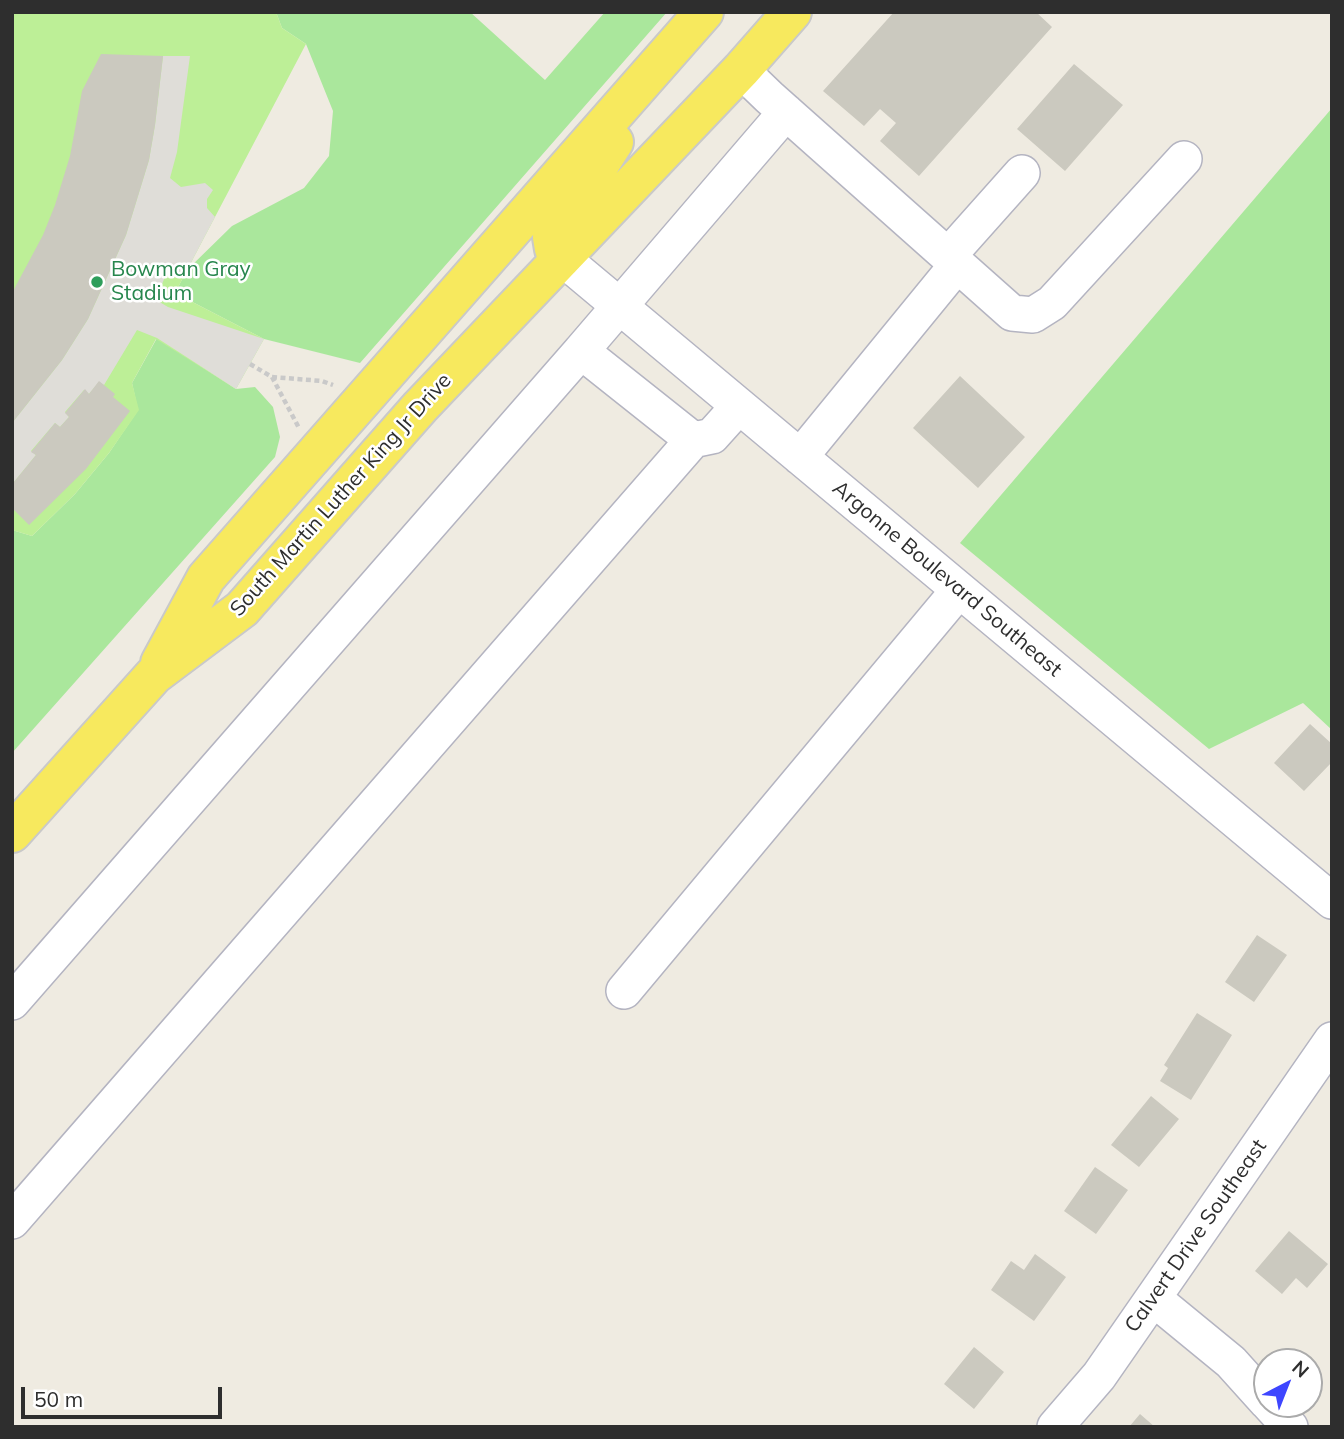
<!DOCTYPE html>
<html>
<head>
<meta charset="utf-8">
<style>
  body { margin:0 }
  #map { position:relative; width:1344px; height:1439px; overflow:hidden; background:#efebe1; font-family:Mulish,sans-serif }
  canvas { display:block }
  .frame { position:absolute; inset:0; border:14px solid #2e2e2e; pointer-events:none }
  .north { position:absolute; left:1253px; top:1348px; width:70px; height:70px; box-sizing:border-box; background:#fff; border:2px solid #ababab; border-radius:50%; rotate:42deg; font-size:19px; font-weight:700; line-height:28px; text-align:center; color:#2e2e2e }
  .north::after { content:''; display:block; margin:auto; width:24px; height:32px; background:#3e46ff; clip-path:polygon(50% 0,100% 100%,50% 72%,0 100%) }
  .scale { position:absolute; left:21px; top:1387px; width:201px; height:32px; box-sizing:border-box; border:4px solid #2e2e2e; border-top:0; padding-left:9px; font-size:21px; line-height:24px; white-space:nowrap; color:#2e2e2e; -webkit-text-stroke:5px #fff; paint-order:stroke }
</style>
</head>
<body>
<div id="map">
<canvas width="1344" height="1439"></canvas>
<div class="frame"></div>
<div class="north">N</div>
<div class="scale">50 m</div>
</div>
<script>
const ctx = document.querySelector('canvas').getContext('2d');
ctx.lineJoin = 'round';
function fill(path, color) { ctx.fillStyle = color; ctx.fill(path, 'evenodd'); }
const poly = rows => new Path2D(rows.map(r => 'M' + r).join(''));
function stroke(path, color, width, dash) { ctx.strokeStyle = color; ctx.lineWidth = width; ctx.lineCap = dash ? 'butt' : 'round'; ctx.setLineDash(dash || []); ctx.stroke(path); }
function label(font, color, halo, rows, align = 'center') {
  ctx.font = font + ' Mulish,sans-serif'; ctx.lineWidth = 5; ctx.setLineDash([]); ctx.textBaseline = 'middle'; ctx.strokeStyle = halo; ctx.fillStyle = color; for (const [text, x, y, turn = 0] of rows) {
    ctx.save(); ctx.translate(x, y); ctx.rotate((+turn || 0) * Math.PI / 180); ctx.textAlign = isNaN(turn) ? turn : align; if (halo) ctx.strokeText(text, 0, 0); ctx.fillText(text, 0, 0); ctx.restore();
  }
}
fill(poly([
  [276,12,470,12,545,80,605,12,667,12,360,363,264,339,175,293,187,270,232,226,304,188,329,156,333,111,306,44,282,28],
  [1332,108,1332,730,1303,703,1209,749,960,543],
  [157,338,236,389,255,387,273,407,280,437,275,457,12,753,12,530,32,536,75,494,109,453,138,410,132,383]
]), '#aae79c');
fill(poly([
  [12,12,276,12,282,28,306,44,175,293,264,339,236,389,156,339,132,383,139,410,109,453,75,494,32,536,12,530]
]), '#bdef97');
fill(poly([
  [163,56,190,56,177,152,170,178,181,187,205,183,213,190,207,199,207,208,215,217,187,270,173,278,166,274,156,300,168,307,264,339,236,389,157,338,137,330,104,385,99,382,89,394,84,390,65,412,69,417,60,427,55,423,31,451,36,455,14,482,12,423,62,360,88,319,126,235,149,160,155,125]
]), '#dfddd8');
fill(poly([
  [894,12,1036,12,1052,27,919,176,880,141,896,123,880,109,864,126,823,91],
  [101,54,163,56,155,125,149,160,126,235,88,319,62,360,12,423,12,293,43,235,55,205,70,156,82,91],
  [1074,64,1123,105,1065,171,1017,129],
  [960,376,1025,437,978,488,913,428],
  [99,381,115,394,113,397,130,411,86,469,29,525,12,508,12,480,14,482,36,455,31,452,55,423,60,427,69,417,65,413,85,389,89,394],
  [1310,724,1332,744,1332,762,1304,791,1274,763],
  [1257,935,1287,955,1254,1002,1225,982],
  [1197,1013,1232,1035,1191,1100,1160,1081,1168,1068,1164,1065],
  [1151,1096,1179,1119,1139,1167,1111,1145],
  [1095,1167,1128,1190,1096,1234,1064,1211],
  [1289,1231,1328,1264,1307,1288,1296,1278,1282,1294,1255,1271],
  [1035,1254,1066,1277,1034,1321,991,1290,1011,1261,1024,1270],
  [974,1347,1004,1372,974,1409,944,1384],
  [1140,1414,1155,1427,1129,1427]
]), '#cbc9bf');
const minor = poly([
  [741,70,769,97,1012,313,1033,315,1052,303,1184,159],
  [948,256,1022,173],
  [562,258,1332,901],
  [581,351,786,112],
  [693,440,712,436,739,406],
  [800,457,957,265],
  [624,991,959,590],
  [12,1002,581,351,693,440,12,1221],
  [1153,1298,1231,1362,1267,1402],
  [1269,1404,1290,1427],
  [1055,1427,1099,1376,1332,1040]
]);
const major = poly([
  [562,258,554,249,552,237,555,227,580,195,614,142],
  [160,663,206,578,704,12],
  [12,833,154,675,242,609,420,407,741,70,792,12]
]);
stroke(minor, '#b4b4c1', 38);
stroke(major, '#c9c9c9', 42);
stroke(poly([
  [250,364,272,377,299,428],
  [272,377,322,381,333,385]
]), '#c9c9c9', 4.5, [5, 3.5]);
stroke(minor, '#fff', 35);
stroke(major, '#f7e95e', 38);
for (const [x, y, r, color] of [
  [97,282,7,"#2e9e5b"]
]) { const dot = new Path2D(); dot.arc(x, y, r, 0, 2 * Math.PI); ctx.fillStyle = color; ctx.fill(dot); stroke(dot, '#fff', 2.5); }
label('21px', '#27864d', '#fff', [
  ["Bowman Gray",111,270],
  ["Stadium",111,294]
], 'left');
label('21px', '#2e2e2e', '#fff', [
  ["South Martin Luther King Jr Drive",341,495,-48],
  ["Argonne Boulevard Southeast",947,579,40],
  ["Calvert Drive Southeast",1196,1236,-55]
]);
</script>
</body>
</html>
